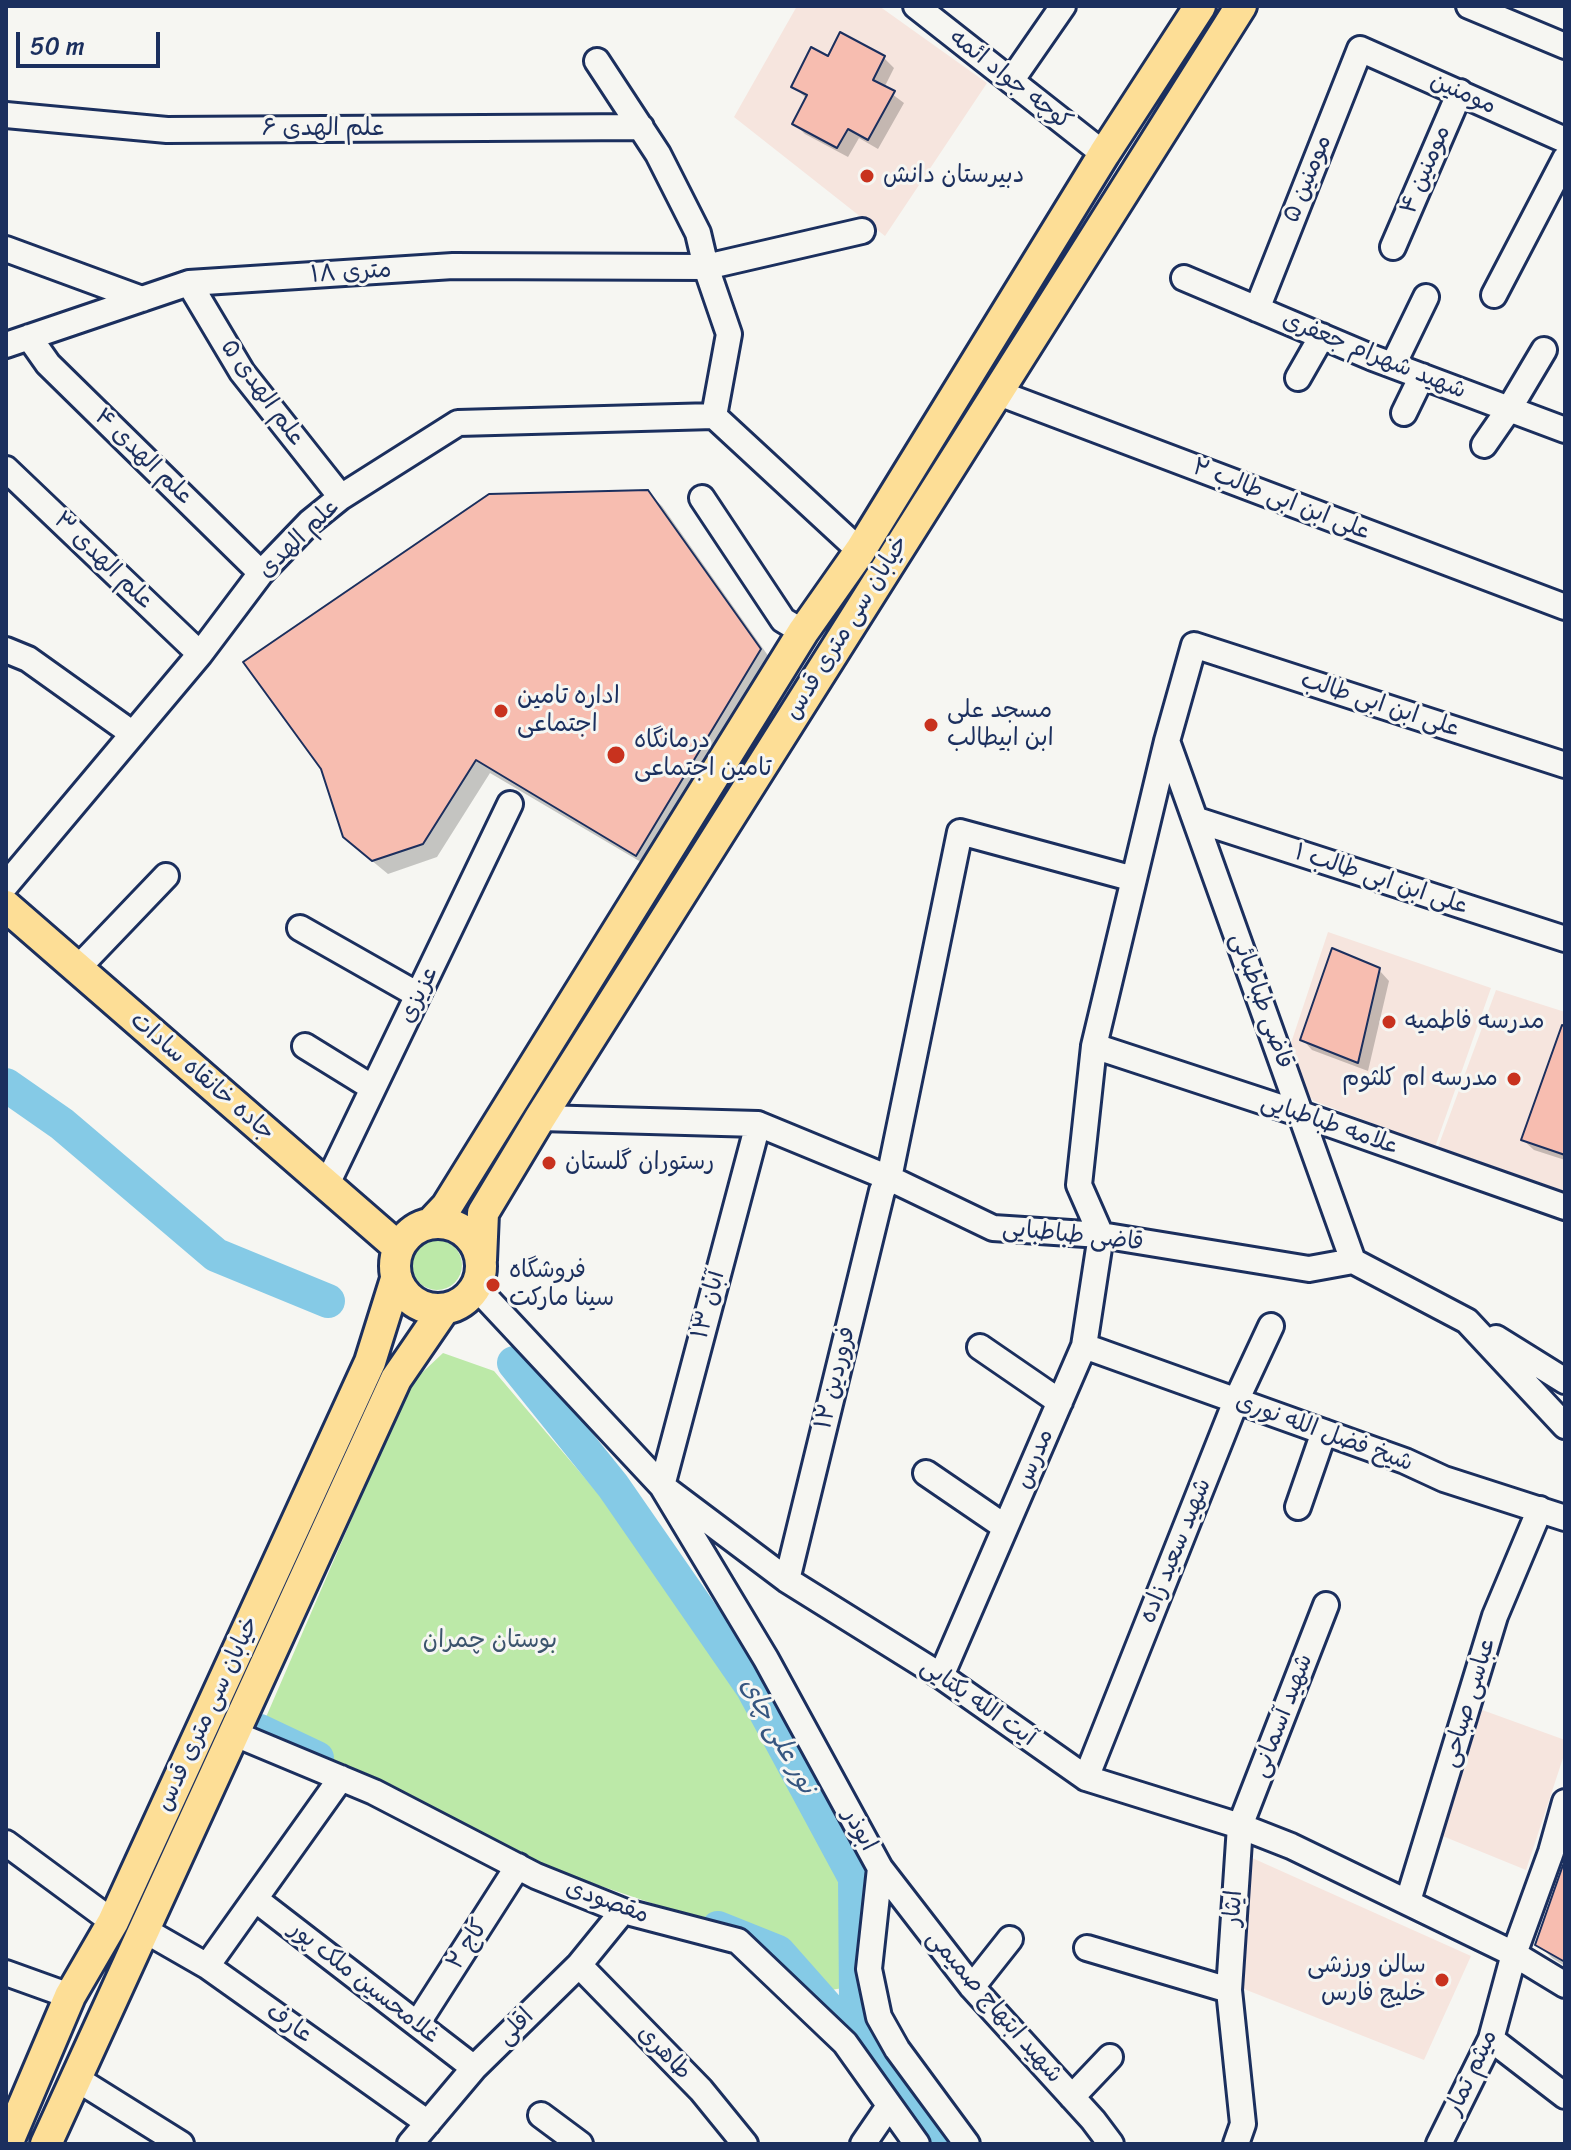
<!DOCTYPE html>
<html>
<head>
<meta charset="utf-8">
<style>
  body { margin:0 }
  #map { position:relative; width:1571px; height:2150px; overflow:hidden; background:#f6f6f2; font-family:Sriracha,sans-serif }
  canvas { display:block }
  .frame { position:absolute; inset:0; border:8px solid #1b2f5e; pointer-events:none }
  .scale { position:absolute; left:16px; top:32px; width:144px; height:36px; box-sizing:border-box; border:4px solid #1b2f5e; border-top:0; padding-left:10px; font-size:24px; line-height:28px; white-space:nowrap; color:#1b2f5e; -webkit-text-stroke:6px #f6f6f2; paint-order:stroke }
</style>
</head>
<body>
<div id="map">
<canvas width="1571" height="2150"></canvas>
<div class="frame"></div>
<div class="scale">50 m</div>
</div>
<script>
const ctx = document.querySelector('canvas').getContext('2d');
ctx.lineJoin = 'round';
function fill(path, color) { ctx.fillStyle = color; ctx.fill(path, 'evenodd'); }
const poly = rows => new Path2D(rows.map(r => 'M' + r).join(''));
function stroke(path, color, width, dash) { ctx.strokeStyle = color; ctx.lineWidth = width; ctx.lineCap = dash ? 'butt' : 'round'; ctx.setLineDash(dash || []); ctx.stroke(path); }
function label(font, color, halo, rows, align = 'center') {
  ctx.font = font + ' Sriracha,"Playpen Sans Arabic",sans-serif'; ctx.lineWidth = 6; ctx.setLineDash([]); ctx.textBaseline = 'middle'; ctx.strokeStyle = halo; ctx.fillStyle = color; for (const [text, x, y, turn = 0] of rows) {
    ctx.save(); ctx.translate(x, y); ctx.rotate((+turn || 0) * Math.PI / 180); ctx.textAlign = isNaN(turn) ? turn : align; if (halo) ctx.strokeText(text, 0, 0); ctx.fillText(text, 0, 0); ctx.restore();
  }
}
fill(poly([
  [797,6,879,6,987,83,885,236,734,117],
  [1328,932,1491,988,1435,1147,1314,1101,1299,1087,1287,1055],
  [1496,990,1565,1012,1565,1191,1438,1147],
  [1474,1707,1565,1740,1565,1752,1526,1870,1418,1826],
  [1250,1857,1471,1956,1424,2060,1244,1989]
]), '#f6e5de');
fill(poly([
  '412 1265a25 25 0 1 1 50 0a25 25 0 1 1-50 0Z',
  [443,1353,494,1371,675,1584,841,1869,843,1988,819,1992,768,1966,720,1926,520,1859,403,1795,260,1731,410,1384]
]), '#bce9a8');
fill(poly([
  [884,58,894,68,884,88,904,103,878,149,859,138,848,157,805,134,795,124,807,99,793,86,828,59],
  [647,492,662,506,774,664,651,868,490,773,437,857,388,874,360,851],
  [1379,970,1389,981,1368,1071,1312,1050,1302,1039],
  [1565,1028,1565,1160,1534,1150,1523,1140],
  [1565,1867,1565,1966,1552,1958,1538,1944]
]), '#0003');
stroke(poly([
  [6,1085,62,1124,216,1255,328,1301],
  [514,1363,613,1486,752,1687,855,1878,856,1999,874,2055,946,2144],
  [260,1731,317,1758],
  [718,1928,778,1952,832,2013,869,2050]
]), '#85cae6', 34);
const building = poly([
  [840,32,885,56,873,80,895,91,868,140,848,129,837,148,792,124,807,95,791,87,811,47,828,56,840,32],
  [648,490,761,649,636,856,476,760,423,844,372,861,343,837,321,769,243,662,489,494,648,490],
  [1332,948,1380,968,1358,1063,1300,1040,1332,948],
  [1562,1025,1565,1026,1565,1155,1521,1140,1562,1025],
  [1563,1865,1565,1865,1565,1962,1535,1945,1563,1865]
]);
fill(building, '#f7bdb0');
stroke(building, '#1b2f5e', 2);
const minor = poly([
  [916,6,1104,154],
  [1469,6,1565,46],
  [597,61,658,154,698,233,706,267,729,334,714,416],
  [1011,81,1063,6],
  [6,115,167,130,641,127],
  [1393,247,1460,92],
  [6,249,142,299],
  [1184,278,1373,358,1565,430],
  [189,283,242,372,341,497],
  [1494,295,1565,159],
  [1257,309,1360,49,1565,140],
  [29,337,48,364,261,573],
  [6,345,189,283,453,266,706,267,862,231],
  [1393,365,1426,297],
  [1298,378,1322,336],
  [996,392,1565,607],
  [1404,413,1422,376],
  [714,416,860,551],
  [1484,445,1509,409,1544,350],
  [6,469,200,654],
  [702,498,783,620,803,632],
  [6,650,28,659,133,734],
  [1167,741,1353,1261],
  [1197,820,1565,939],
  [6,885,200,654,261,573,310,522,341,497,458,423,714,416],
  [300,928,418,995],
  [77,969,166,876],
  [305,1046,373,1088],
  [1094,1046,1301,1114,1565,1207],
  [540,1118,758,1124,889,1178,993,1228,1101,1235,1309,1269,1353,1261,1467,1321,1565,1426],
  [758,1124,662,1486,766,1659,880,1868,972,1987,1093,2120,1111,2144],
  [327,1184,510,804],
  [1101,1235,1079,1185,1094,1046,1167,741,1194,645,1565,765],
  [476,1287,662,1486,787,1580,941,1676,1086,1778,1240,1826,1291,1846,1514,1954,1565,1985],
  [1496,1338,1565,1381],
  [1084,1346,1405,1461,1444,1479,1565,1518],
  [980,1347,1060,1402],
  [926,1473,1005,1527],
  [1298,1507,1324,1432],
  [787,1580,882,1191,889,1178,960,832,1134,879],
  [941,1676,1084,1346,1101,1235],
  [235,1734,374,1792,536,1876,623,1911,738,1941,845,2043,917,2144],
  [1086,1778,1236,1401,1271,1326],
  [6,1843,113,1922],
  [880,1868,869,1969,879,2017,897,2049,967,2144],
  [255,1899,474,2068],
  [1408,1901,1495,1616,1540,1509],
  [146,1931,207,1966,428,2123],
  [1087,1948,1229,1990],
  [579,1965,701,2090,745,2144],
  [207,1966,341,1778],
  [6,1973,70,1996],
  [972,1987,1010,1939],
  [417,2024,518,1866],
  [1491,2039,1565,2096],
  [77,2079,181,2144],
  [1072,2097,1110,2057],
  [541,2115,580,2144],
  [410,2144,474,2068,579,1965,623,1911],
  [863,2144,889,2106],
  [1236,2144,1243,2124,1229,1990,1240,1826,1326,1605],
  [1439,2144,1491,2039,1514,1954,1551,1852,1565,1802]
]);
const major = poly([
  [6,906,398,1247],
  '395 1266a43 43 0 1 1 86 0a43 43 0 1 1-86 0Z',
  [431,1223,447,1206,803,632,860,551,1104,154,1200,6],
  [481,1260,483,1213,540,1118,1241,6],
  [7,2144,70,1996,113,1922,370,1362,396,1279],
  [46,2144,396,1379,444,1309]
]);
stroke(minor, '#1b2f5e', 30);
stroke(major, '#1b2f5e', 36);
stroke(minor, '#f6f6f2', 24);
stroke(major, '#fdde96', 30);
for (const [x, y, r, color] of [
  [867,176,8,"#c8321e"],
  [501,711,8,"#c8321e"],
  [931,725,8,"#c8321e"],
  [616,755,10,"#c8321e"],
  [1389,1022,8,"#c8321e"],
  [1514,1079,8,"#c8321e"],
  [549,1163,8,"#c8321e"],
  [493,1285,8,"#c8321e"],
  [1442,1980,8,"#c8321e"]
]) { const dot = new Path2D(); dot.arc(x, y, r, 0, 2 * Math.PI); ctx.fillStyle = color; ctx.fill(dot); stroke(dot, '#f6f6f2', 3); }
label('24px', '#1b2f5e', '#f6f6f2', [
  ["کوچه جواد ائمه",1010,80,38],
  ["مومنین",1463,94,24],
  ["علم الهدی ۶",323,129],
  ["مومنین ۴",1426,170,-67],
  ["۵ مومنین",1308,179,-68],
  ["۱۸ متری",351,273,-4],
  ["شهید شهرام جعفری",1374,356,22],
  ["علم الهدی ۵",262,393,54],
  ["علم الهدی ۴",143,457,44],
  ["علی ابن ابی طالب ۲",1281,500,21],
  ["علم الهدی",299,539,-44],
  ["علم الهدی ۳",103,561,44],
  ["خیابان سی متری قدس",847,628,-58],
  ["علی ابن ابی طالب",1380,705,18],
  ["علی ابن ابی طالب ۱",1381,880,18],
  ["عزیزی",419,995,-64],
  ["قاضی طباطبائی",1261,1001,70],
  ["جاده خانقاه سادات",202,1077,41],
  ["علامه طباطبایی",1330,1125,19],
  ["قاضی طباطبایی",1073,1236,6],
  ["۱۳ آبان",709,1305,-75],
  ["۱۲ فروردین",836,1378,-76],
  ["شیخ فضل الله نوری",1324,1433,20],
  ["مدرس",1035,1459,-67],
  ["شهید سعید زاده",1176,1551,-68],
  ["آیت الله یکتایی",978,1703,35],
  ["عباسی صباحی",1469,1703,-73],
  ["خیابان سی متری قدس",208,1714,-65],
  ["شهید آسمانی",1283,1716,-69],
  ["ابوذر",859,1830,61],
  ["مقصودی",607,1902,20],
  ["ایثار",1234,1908,-86],
  ["کاج ۲",468,1945,-57],
  ["غلامحسین ملک پور",364,1983,38],
  ["شهید ابتهاج صمیمی",994,2007,49],
  ["عارف",289,2024,35],
  ["اقلی",516,2027,-45],
  ["طاهری",664,2053,46],
  ["میثم تمار",1472,2073,-65]
]);
label('24px', '#1b2f5e', '#f6f6f2', [
  ["دبیرستان دانش",883,176],
  ["اداره تامین",517,697],
  ["اجتماعی",517,725],
  ["مسجد علی",947,711],
  ["ابن ابیطالب",947,739],
  ["درمانگاه",634,741],
  ["تامین اجتماعی",634,769],
  ["مدرسه فاطمیه",1405,1022],
  ["مدرسه ام کلثوم",1498,1079,"right"],
  ["رستوران گلستان",565,1163],
  ["فروشگاه",509,1271],
  ["سینا مارکت",509,1299],
  ["سالن ورزشی",1426,1966,"right"],
  ["خلیج فارس",1426,1994,"right"]
], 'left');
label('24px', '#3b546d', '#f6f6f2', [
  ["بوستان چمران",490,1641]
]);
label('italic 26px', '#365680', '#f6f6f2', [
  ["نور علی چای",777,1736,61]
]);
</script>
</body>
</html>
